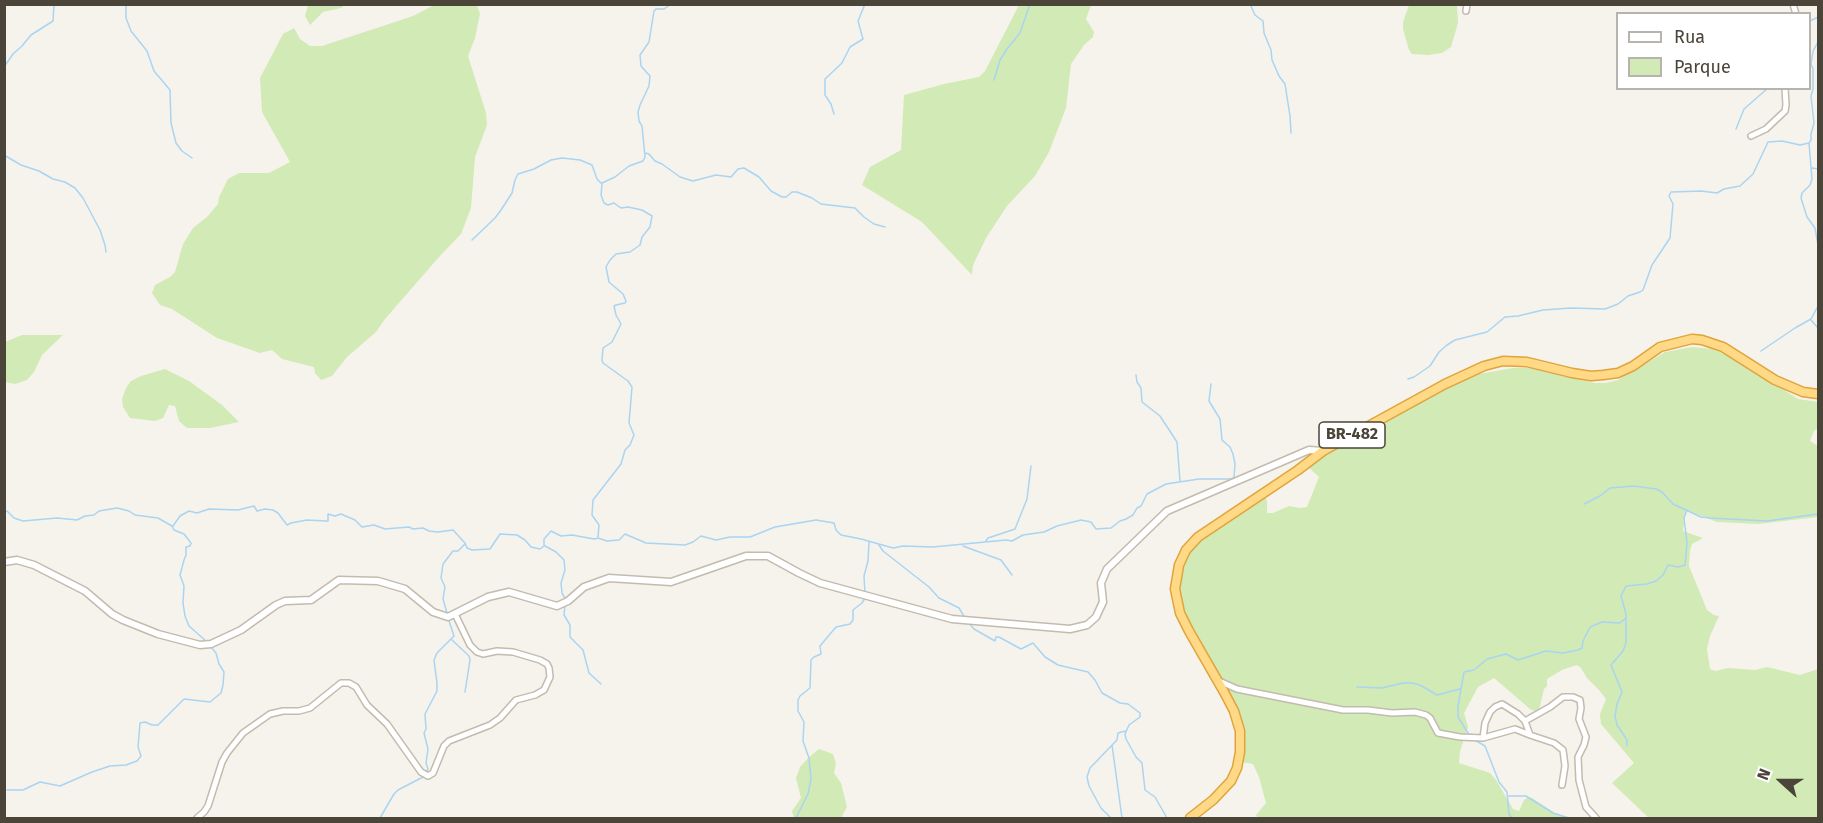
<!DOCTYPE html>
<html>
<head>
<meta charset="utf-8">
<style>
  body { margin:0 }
  #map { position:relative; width:1823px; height:823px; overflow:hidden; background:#f6f3ec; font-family:"Fira Sans",sans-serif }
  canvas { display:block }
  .frame { position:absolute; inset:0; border:6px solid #4b4439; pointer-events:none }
  .legend { position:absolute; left:1616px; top:12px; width:195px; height:78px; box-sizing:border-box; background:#fff; border:2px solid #b7b4b0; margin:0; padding:8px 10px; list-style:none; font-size:18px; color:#4b4439 }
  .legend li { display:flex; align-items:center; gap:12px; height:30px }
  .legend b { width:30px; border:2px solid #b7b4b0 }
  .north { position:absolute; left:1751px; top:751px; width:60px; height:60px; -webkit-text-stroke:4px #fff; paint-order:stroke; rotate:291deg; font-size:16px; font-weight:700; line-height:24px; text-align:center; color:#4b4439 }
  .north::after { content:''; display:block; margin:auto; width:21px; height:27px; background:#4b4439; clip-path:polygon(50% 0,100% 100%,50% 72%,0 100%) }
</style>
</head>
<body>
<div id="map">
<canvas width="1823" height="823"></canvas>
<div class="frame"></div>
<ul class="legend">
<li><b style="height:8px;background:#fff"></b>Rua</li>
<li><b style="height:16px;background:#d2eab5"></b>Parque</li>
</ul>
<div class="north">N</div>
</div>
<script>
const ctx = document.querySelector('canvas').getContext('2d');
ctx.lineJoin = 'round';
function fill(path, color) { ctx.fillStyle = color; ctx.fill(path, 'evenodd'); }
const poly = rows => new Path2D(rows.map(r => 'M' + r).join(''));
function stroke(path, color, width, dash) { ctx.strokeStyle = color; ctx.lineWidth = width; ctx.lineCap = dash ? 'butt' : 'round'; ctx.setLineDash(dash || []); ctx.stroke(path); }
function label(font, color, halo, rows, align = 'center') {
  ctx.font = font + ' "Fira Sans",sans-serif'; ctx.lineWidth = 6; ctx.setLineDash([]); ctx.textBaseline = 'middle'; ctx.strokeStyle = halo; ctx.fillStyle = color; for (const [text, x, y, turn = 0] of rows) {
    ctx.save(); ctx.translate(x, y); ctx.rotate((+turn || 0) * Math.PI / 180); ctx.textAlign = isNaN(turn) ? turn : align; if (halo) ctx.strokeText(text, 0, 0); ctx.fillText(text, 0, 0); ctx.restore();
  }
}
fill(poly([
  [436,4,477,5,480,14,475,38,468,56,486,113,487,125,475,157,471,208,461,234,439,257,385,319,376,332,347,357,332,376,321,380,315,373,314,367,282,359,272,350,260,353,217,338,172,309,160,305,152,293,155,285,170,277,175,272,183,244,193,228,207,217,218,204,219,197,228,179,239,173,269,173,290,162,262,112,260,78,283,34,294,28,300,39,310,46,322,46,413,16],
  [308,5,308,4,345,5,341,8,323,12,310,25,305,16],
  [1019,5,1091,5,1086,19,1094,32,1093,37,1084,45,1071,64,1066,108,1049,152,1035,176,1007,206,986,238,973,265,972,275,922,222,862,185,870,167,901,150,904,95,944,84,979,77,985,71],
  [1409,5,1457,5,1458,23,1451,47,1442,53,1428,55,1412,54,1409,50,1403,29,1403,22],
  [22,335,63,335,42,355,34,372,27,380,15,384,5,382,5,342],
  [1692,347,1712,349,1737,359,1798,399,1818,402,1818,428,1814,431,1810,441,1818,446,1818,517,1758,524,1717,522,1686,510,1683,531,1703,538,1692,544,1690,551,1689,566,1707,610,1714,615,1719,616,1710,636,1707,649,1710,669,1715,671,1728,668,1755,670,1767,667,1800,675,1818,669,1818,818,1649,818,1612,783,1634,763,1601,724,1600,714,1606,699,1599,690,1587,678,1581,668,1577,665,1562,670,1547,679,1547,686,1544,689,1539,710,1534,711,1530,709,1494,678,1478,687,1464,713,1468,727,1460,751,1459,763,1490,773,1496,780,1513,809,1519,811,1524,800,1528,797,1532,798,1558,815,1572,818,1258,818,1256,815,1266,803,1259,777,1253,764,1241,762,1245,742,1241,720,1229,693,1182,618,1178,583,1183,565,1189,554,1205,535,1264,493,1267,501,1267,513,1273,513,1289,506,1300,508,1307,507,1319,477,1308,467,1346,442,1447,388,1479,374,1513,368,1533,368,1562,376,1595,383,1606,383,1618,380,1665,352],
  [165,369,189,381,222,405,239,422,210,428,187,428,179,421,175,406,169,405,163,418,155,421,130,418,123,407,122,399,126,388,131,381,141,376],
  [819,749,833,754,836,763,834,773,841,783,847,807,841,818,794,818,792,811,801,798,796,778,800,767,808,758]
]), '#d2eab5');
stroke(poly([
  [126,4,126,18,131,31,147,51,154,71,170,90,171,123,176,143,182,151,192,158],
  [1250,4,1255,15,1263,21,1264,33,1271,50,1272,60,1279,76,1285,84,1290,116,1291,133],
  [1810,21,1818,17],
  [1818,42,1813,51,1811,64,1813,69,1813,89,1811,96,1814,123,1811,134,1811,140,1809,143,1812,179,1810,185,1802,193,1801,198,1807,217,1815,228,1818,245],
  [4,67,13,54,22,46,31,35,53,21,54,4],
  [994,80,1000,60,1007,49,1020,33,1030,4],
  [834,114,831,104,825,95,825,79,842,63,850,47,863,39,858,21,865,4],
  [1736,129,1744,109,1768,88],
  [645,153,649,154,655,161,662,164,680,177,693,181,716,175,731,177,738,169,744,168,759,177,771,191,782,197,786,197,792,192,797,192,812,198,821,204,855,208,864,217,874,224,885,227],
  [4,155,21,165,39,171,53,179,65,182,75,188,83,198,100,230,105,245,106,252],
  [1812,168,1818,169],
  [602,183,615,177,629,166,643,161,645,157,642,126,639,121,638,112,640,105,649,86,650,76,641,66,640,55,649,42,654,11,656,9,664,9,671,4],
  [472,240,495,218,501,210,512,193,515,180,518,174,534,169,551,160,562,158,580,160,592,165,597,179,602,184,601,195,604,203,608,205,614,203,621,208,628,207,642,210,652,216,650,227,642,237,640,245,630,252,616,254,610,260,606,267,609,282,623,294,626,301,625,303,616,305,614,306,616,315,621,324,612,342,603,348,602,360,603,363,628,381,632,387,629,423,634,435,630,445,625,450,621,464,593,500,592,515,599,525,598,537],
  [1811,320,1818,328],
  [1761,351,1795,328,1811,319,1818,306],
  [1136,375,1137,382,1141,388,1142,402,1160,416,1177,442,1180,481],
  [1408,379,1414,377,1430,366,1439,352,1447,345,1455,340,1487,332,1505,317,1518,316,1543,310,1571,308,1605,309,1618,304,1628,296,1640,292,1643,290,1652,265,1670,238,1673,204,1669,196,1671,192,1701,191,1717,193,1724,189,1740,186,1753,174,1768,142,1782,141,1800,145,1809,143],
  [1584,504,1600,496,1610,488,1634,486,1656,489,1662,492,1673,504,1701,517,1710,518,1767,521,1818,514],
  [4,512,7,511,14,518,23,521,57,518,77,520,85,516,94,515,99,511,117,508,129,511,135,515,158,518,172,526,174,530,184,534,191,543,190,546,186,547,186,555,184,560,180,575,184,586,183,603,185,616,189,626,206,641],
  [173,526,180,516,189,511,197,513,209,509,238,510,254,506,257,511,265,509,273,510,278,513,287,525,291,523,307,520,326,521,328,521,328,514,335,516,341,514,355,520,362,527,374,525,385,529,409,527,413,529,423,528,429,531,438,532,453,530,465,543,467,548,472,550,490,549,500,534,517,535,525,540,531,547,540,549,544,546],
  [985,542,988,538,1015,529,1027,499,1031,466],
  [544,545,544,539,551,531,561,536,572,535,594,539,598,538,607,541,619,540,625,534,646,543,685,545,693,542,701,536,716,540,730,537,750,537,775,527,816,520,834,523,836,530,841,535,861,539,893,548,903,546,933,547,1006,540,1012,541,1023,535,1044,532,1057,526,1081,520,1091,522,1096,529,1111,528,1120,521,1126,519,1133,515,1137,508,1141,506,1147,494,1166,484,1199,479,1231,479,1234,477,1235,464,1233,454,1230,447,1222,440,1220,419,1209,401,1211,384],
  [879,545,883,551,929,587,939,598,959,608,965,618],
  [545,546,556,552,564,560,565,570,561,583,562,593,565,598],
  [963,546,1001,560,1012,575],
  [865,594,864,576,868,561,869,542],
  [565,605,564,615,570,625,570,637,583,650,589,673,601,684],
  [447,613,443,599,445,587,441,578,443,564,453,551,458,551,465,544],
  [968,622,974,629,995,641,996,637,999,637,1021,649,1033,643,1045,657,1058,665,1088,672,1095,680,1102,693,1120,703,1128,704,1140,713,1140,717,1129,725,1125,734,1126,739,1136,757,1142,763,1145,790,1155,797,1167,818],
  [452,640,469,656,470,660,465,692],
  [1357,687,1382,688,1403,683,1412,683,1420,685,1437,695,1460,689],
  [1470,736,1458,717,1458,706,1464,672,1474,670,1487,659,1506,654,1518,660,1546,651,1563,653,1578,650,1582,648,1583,641,1590,627,1602,622,1620,623,1626,618],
  [1473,739,1485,746,1499,782,1507,792,1509,814,1512,818],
  [1112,745,1122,818],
  [1627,746,1627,740,1617,725,1615,716,1617,704,1622,692,1611,665,1623,651,1626,643,1626,614,1621,596,1626,586,1647,584,1656,581,1663,575,1668,565,1678,567,1685,565,1687,543,1684,518,1687,510],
  [7,790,23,790,40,782,60,786,92,772,110,766,126,765,137,761,141,756,138,747,140,723,145,722,152,725,158,725,184,699,210,702,221,693,223,685,224,672,219,664,216,653,211,647],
  [1509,796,1526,796,1553,813,1569,818],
  [380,818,394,794,398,790,423,777,428,769,426,763,428,749,424,733,426,729,425,714,437,691,437,683,434,660,437,653,454,636,448,618],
  [796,818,808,794,811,779,809,758,803,741,804,722,798,711,798,700,800,696,810,688,811,660,814,657,821,654,820,646,836,627,850,624,853,620,853,610,862,603,865,598],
  [1111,818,1101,808,1089,786,1087,777,1090,768,1117,740,1118,733,1125,731]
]), '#a9d4f2', 1.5);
const minor = poly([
  [1793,4,1796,14],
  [1466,11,1467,4],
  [1751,136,1766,129,1785,111,1786,105,1785,88],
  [1219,681,1237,689,1343,710,1368,710,1392,713,1415,712,1426,715,1430,718,1438,733,1460,737,1483,738,1485,723,1490,712,1495,707,1502,704,1518,714,1525,721,1530,735,1554,743,1563,750,1565,766,1562,785],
  [1525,721,1550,707,1563,697,1573,697,1580,700,1581,708,1579,719,1586,737,1584,745,1578,757,1579,780,1586,807,1596,818],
  [1483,738,1515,729,1530,735],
  [197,818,204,812,208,806,222,762,227,753,243,733,270,714,283,711,299,711,310,708,341,683,349,683,356,687,367,705,387,724,421,772,428,776,433,773,444,746,449,741,490,725,500,718,516,700,535,695,544,690,550,677,549,668,547,664,540,660,513,652,497,651,483,654,477,652,470,645,455,614]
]);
const tertiary = poly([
  [4,562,17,560,34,565,85,591,112,614,123,620,158,634,200,645,211,644,241,630,276,605,285,601,311,600,339,580,378,581,405,589,433,612,448,617,488,597,509,592,557,606,568,601,584,587,609,578,671,582,746,556,768,556,799,573,820,583,952,619,1070,629,1087,625,1096,617,1103,602,1101,583,1107,569,1167,511,1309,450,1323,451]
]);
const trunk = poly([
  [1190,818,1213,800,1231,781,1237,768,1240,752,1240,731,1234,711,1224,692,1189,631,1180,613,1175,589,1179,565,1186,550,1198,537,1298,470,1323,451,1445,384,1484,366,1503,361,1527,362,1572,373,1591,376,1603,375,1618,373,1633,366,1660,347,1692,339,1702,340,1723,347,1775,380,1803,392,1818,394]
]);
stroke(minor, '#c2bbae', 8);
stroke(tertiary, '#c2bbae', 9);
stroke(trunk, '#e0a43c', 11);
stroke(minor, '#fff', 5);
stroke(tertiary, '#fff', 6);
stroke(trunk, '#ffd985', 8);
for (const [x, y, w] of [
  [1352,435,66]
]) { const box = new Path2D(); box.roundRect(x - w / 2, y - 13, w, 26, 4.5); ctx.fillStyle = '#fff'; ctx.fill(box); stroke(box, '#4b4439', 1.5); }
label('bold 16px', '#4b4439', null, [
  ["BR-482",1352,435]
]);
</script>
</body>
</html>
